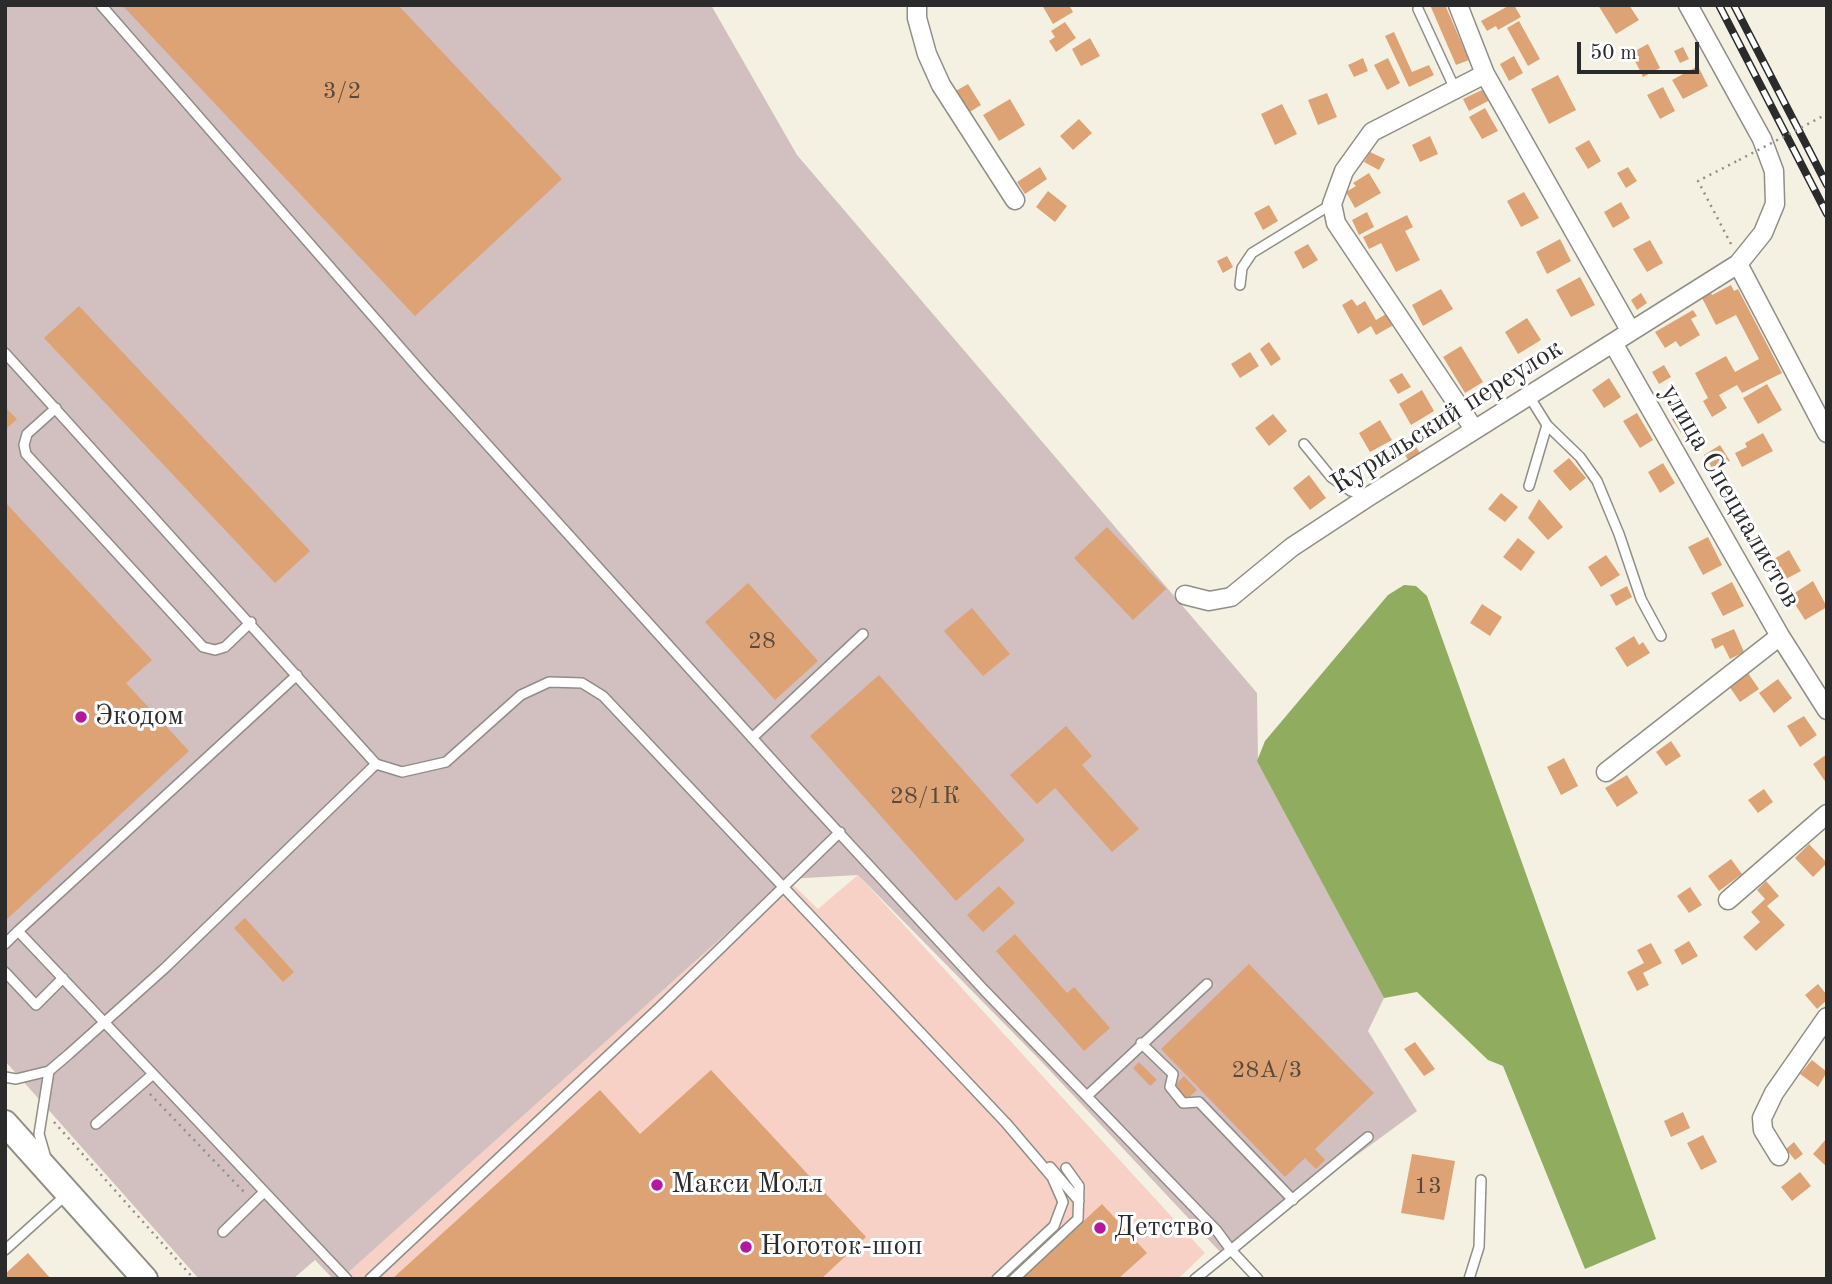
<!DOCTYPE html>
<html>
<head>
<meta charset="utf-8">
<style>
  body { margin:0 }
  #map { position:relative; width:1832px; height:1284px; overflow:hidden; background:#f4f1e2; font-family:"Old Standard TT",serif }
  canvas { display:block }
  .frame { position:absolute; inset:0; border:7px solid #2b2b2b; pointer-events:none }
  .scale { position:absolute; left:1577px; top:42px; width:122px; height:32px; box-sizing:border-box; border:4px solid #2b2b2b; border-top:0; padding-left:9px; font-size:21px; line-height:24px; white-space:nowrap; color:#2b2b2b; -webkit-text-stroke:5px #fff; paint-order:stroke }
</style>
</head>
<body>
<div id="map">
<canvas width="1832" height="1284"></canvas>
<div class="frame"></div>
<div class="scale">50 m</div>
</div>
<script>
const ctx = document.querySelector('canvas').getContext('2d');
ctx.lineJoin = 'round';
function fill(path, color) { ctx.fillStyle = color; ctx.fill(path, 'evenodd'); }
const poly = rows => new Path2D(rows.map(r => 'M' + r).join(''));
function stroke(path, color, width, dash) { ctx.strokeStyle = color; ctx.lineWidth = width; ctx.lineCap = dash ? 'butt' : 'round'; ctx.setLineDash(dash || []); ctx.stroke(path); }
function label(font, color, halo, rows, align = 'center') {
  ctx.font = font + ' "Old Standard TT",serif'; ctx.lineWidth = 6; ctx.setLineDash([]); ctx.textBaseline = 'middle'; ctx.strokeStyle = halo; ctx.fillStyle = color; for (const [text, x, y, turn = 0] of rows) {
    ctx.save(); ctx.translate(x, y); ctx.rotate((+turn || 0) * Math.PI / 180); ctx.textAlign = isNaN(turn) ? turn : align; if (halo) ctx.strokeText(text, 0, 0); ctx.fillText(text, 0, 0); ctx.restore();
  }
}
fill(poly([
  [858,875,1205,1253,1178,1279,341,1279,787,879,818,909]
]), '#f7d1c6');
fill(poly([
  [5,5,711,5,797,155,1257,693,1258,761,1384,998,1368,1031,1417,1111,1222,1254,1040,1060,858,875,787,879,341,1279,333,1279,315,1260,293,1279,199,1279,5,1061]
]), '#d2bfbf');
fill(poly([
  [1404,585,1416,586,1427,596,1656,1239,1585,1269,1503,1066,1488,1060,1417,992,1384,998,1257,761,1265,741,1388,595]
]), '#90ac5e');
fill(poly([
  [122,5,398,5,562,179,415,316],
  [1042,5,1069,5,1073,12,1053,24],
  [1430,5,1445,5,1469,60,1456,65],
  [1510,5,1514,5,1521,17,1498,30,1496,26,1487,31,1481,21],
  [1598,5,1629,5,1639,20,1616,34],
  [1519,21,1540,59,1528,66,1507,28],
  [1065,22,1076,38,1056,52,1049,41,1055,37,1051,31],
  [1394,32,1412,72,1429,65,1434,75,1409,87,1385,36],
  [1090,38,1100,56,1081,66,1072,49],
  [1648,44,1660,68,1643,77,1631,53],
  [1683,47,1689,59,1680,63,1674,51],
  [1514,56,1523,73,1509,81,1500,64],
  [1363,58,1368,71,1354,77,1348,65],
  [1388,58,1400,83,1387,90,1374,65],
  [1698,66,1708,86,1683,99,1672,80],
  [1558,75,1576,110,1549,124,1531,89],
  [968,84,981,105,965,115,952,93],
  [1663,87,1675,111,1660,119,1647,95],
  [1484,89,1490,100,1469,111,1463,99],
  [1327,93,1337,117,1318,125,1308,100],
  [1010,99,1025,125,999,141,983,115],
  [1282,104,1297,134,1275,145,1261,114],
  [1485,108,1498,131,1482,139,1469,117],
  [1079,119,1092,133,1073,150,1060,136],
  [1430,136,1438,154,1420,162,1412,145],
  [1589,140,1601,161,1588,169,1575,148],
  [1370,152,1385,159,1379,170,1364,162],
  [1040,167,1047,179,1025,194,1017,182],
  [1628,167,1637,181,1626,188,1617,173],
  [1369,173,1381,193,1355,208,1346,192,1356,186,1353,183],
  [1048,191,1067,206,1055,222,1036,207],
  [1524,192,1539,218,1521,227,1507,201],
  [1621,202,1630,218,1613,228,1604,212],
  [1269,205,1278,221,1263,230,1254,213],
  [1367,212,1374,227,1359,235,1352,220],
  [1407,215,1413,227,1405,231,1420,260,1396,272,1381,243,1369,249,1363,237],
  [1560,239,1571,261,1547,274,1536,252],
  [1650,240,1663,263,1647,272,1633,249],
  [1308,244,1318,260,1303,269,1294,252],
  [1227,256,1233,267,1223,273,1217,261],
  [1580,277,1595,305,1571,317,1556,290],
  [1731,285,1734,291,1738,289,1782,373,1742,393,1737,385,1719,395,1727,408,1712,417,1703,401,1708,398,1695,373,1726,356,1735,372,1759,359,1736,315,1716,325,1700,294,1709,289,1712,295],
  [1441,289,1453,309,1423,326,1412,305],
  [1641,293,1647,303,1637,310,1631,300],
  [1352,299,1357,306,1365,301,1376,320,1391,311,1397,323,1376,335,1371,326,1358,334,1342,305],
  [79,306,310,551,275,583,44,338],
  [1693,310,1697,316,1691,319,1700,335,1680,347,1676,341,1665,348,1655,332],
  [1527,318,1541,340,1518,354,1505,332],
  [1269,342,1281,359,1271,366,1260,349],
  [1461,346,1483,382,1465,393,1443,357],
  [1250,352,1259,366,1240,378,1231,364],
  [1664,365,1671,377,1659,384,1652,372],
  [1402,373,1411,387,1398,394,1389,380],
  [1609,378,1621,397,1604,408,1592,390],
  [1767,384,1782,410,1758,424,1743,398],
  [1422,390,1434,411,1411,425,1399,404],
  [5,407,17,419,5,430],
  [1637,413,1653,440,1640,448,1623,421],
  [1682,413,1691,426,1681,433,1672,419],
  [1273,414,1287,431,1269,446,1255,428],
  [1380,420,1392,440,1370,452,1359,433],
  [1763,433,1773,451,1742,467,1735,453,1747,447,1745,443],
  [1415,445,1420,453,1408,460,1403,452],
  [1720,445,1730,461,1714,471,1704,455],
  [1569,458,1586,478,1570,491,1553,471],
  [1663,463,1675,483,1660,493,1648,472],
  [1309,475,1326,498,1310,510,1293,488],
  [1501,493,1518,507,1505,522,1488,509],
  [1539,499,1563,527,1548,540,1528,518],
  [5,502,152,660,126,683,189,751,5,921],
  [1107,527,1166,589,1133,620,1074,558],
  [1708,537,1722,565,1703,575,1688,547],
  [1518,538,1535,552,1521,571,1503,557],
  [1789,550,1801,571,1786,579,1774,559],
  [1606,555,1620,575,1601,587,1588,567],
  [1813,581,1827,607,1805,620,1790,596],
  [1732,582,1744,606,1723,616,1711,593],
  [748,583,818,661,775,700,705,622],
  [1627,586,1632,597,1616,606,1610,595],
  [1482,604,1502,617,1490,636,1470,623],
  [972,608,1010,654,983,676,944,631],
  [1734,629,1744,652,1730,659,1723,645,1715,649,1711,639],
  [1634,636,1639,645,1643,642,1650,653,1627,667,1615,648],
  [1748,673,1759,689,1740,702,1729,686],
  [879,675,1025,840,956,901,810,736],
  [1778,679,1792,698,1774,713,1759,693],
  [1804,716,1817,735,1800,747,1787,726],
  [1066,726,1092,756,1082,765,1139,829,1112,852,1055,788,1037,804,1010,775],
  [1671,741,1681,756,1666,766,1656,752],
  [1827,754,1827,784,1813,764],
  [1564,758,1578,786,1561,795,1547,767],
  [1627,775,1638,793,1617,807,1605,788],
  [1764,789,1773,802,1758,813,1748,800],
  [1809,844,1827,863,1813,877,1795,858],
  [1731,859,1742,874,1719,891,1708,876],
  [1766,881,1779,896,1767,906,1785,925,1756,951,1743,937,1760,922,1751,912,1765,899,1757,890],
  [999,886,1015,903,983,932,967,915],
  [1690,887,1702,905,1689,913,1677,896],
  [245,918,294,972,283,982,234,928],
  [1015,934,1067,993,1074,987,1110,1028,1084,1051,996,951],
  [1689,941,1698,956,1682,965,1674,950],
  [1651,943,1662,963,1643,973,1649,985,1637,991,1627,972,1644,963,1637,950],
  [1249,964,1374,1093,1315,1149,1325,1160,1316,1169,1305,1158,1285,1177,1161,1049],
  [1818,984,1827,995,1827,1000,1817,1009,1805,995],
  [1415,1042,1435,1069,1424,1076,1404,1049],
  [1812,1060,1827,1072,1818,1087,1800,1074],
  [1139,1062,1157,1080,1150,1086,1133,1068],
  [711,1070,866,1237,821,1279,392,1279,600,1090,640,1134],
  [1184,1076,1197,1090,1186,1100,1174,1086],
  [1683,1112,1690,1128,1671,1137,1664,1121],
  [1703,1135,1717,1162,1701,1170,1687,1143],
  [1827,1138,1827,1167,1813,1154],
  [1794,1142,1803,1154,1795,1160,1786,1149],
  [1412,1154,1455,1161,1444,1220,1401,1213],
  [1800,1172,1811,1186,1792,1201,1781,1187],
  [1102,1204,1147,1253,1118,1279,1021,1279],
  [28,1253,51,1279,5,1279,5,1274]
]), '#dea375');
const service = poly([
  [101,5,426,377,793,783,984,990,1217,1231,1231,1250,1195,1279],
  [1418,9,1455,89],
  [1240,285,1242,268,1252,253,1332,204],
  [5,353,376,764,402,772,446,762,521,695,549,682,582,683,603,696,1006,1123,1052,1177,1063,1202,1054,1226,997,1279],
  [1529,396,1547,425,1580,457,1597,481,1619,534,1641,599,1661,636],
  [56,408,27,434,24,445,26,454,203,647,215,650,225,647,251,622],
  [1304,444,1331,477,1351,491,1367,496],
  [1529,486,1547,425],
  [752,738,863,634],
  [18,931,297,675],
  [5,944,18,931,347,1279],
  [5,972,36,1005,63,978],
  [1141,1043,1173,1074,1170,1087,1183,1103,1199,1102,1293,1200],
  [5,1077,16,1079,49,1071,69,1054,165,968,376,764],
  [1087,1096,1207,984],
  [96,1124,152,1075],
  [46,1158,39,1134,49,1071],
  [1050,1167,1079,1201],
  [223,1232,264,1192],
  [5,1250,67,1194],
  [370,1279,661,1006,840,832],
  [1014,1279,1078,1219,1079,1186,1066,1168],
  [1258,1279,1231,1250,1368,1137],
  [1469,1279,1479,1247,1481,1180]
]);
const minor = poly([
  [917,5,917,18,927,54,941,85,1015,200],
  [1458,5,1485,74,1630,330],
  [1688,5,1762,139,1774,171,1775,204,1763,233,1738,264,1827,433],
  [1613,343,1780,636,1827,710],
  [1474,429,1336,223,1332,204,1344,171,1372,132,1485,74],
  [1185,595,1209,601,1231,597,1292,547,1368,497,1738,264],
  [1606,772,1780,636],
  [1728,900,1827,814],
  [1779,1156,1763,1130,1762,1118,1774,1093,1827,1017]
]);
const secondary = poly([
  [5,1123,145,1279]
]);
stroke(service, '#908e86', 12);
stroke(minor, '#908e86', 21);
stroke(secondary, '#908e86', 28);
stroke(poly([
  [1731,244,1698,181,1739,160],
  [150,1094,244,1192],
  [54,1122,194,1279]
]), '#908e86', 2.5, [2, 5]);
stroke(service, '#fff', 9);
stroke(minor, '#fff', 18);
stroke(secondary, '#fff', 24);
const rail = poly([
  [1719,5,1827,214],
  [1734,5,1827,185]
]);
stroke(rail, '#2b2b2b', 8);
stroke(rail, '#fff', 5, [16]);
stroke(poly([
  [1739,160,1827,114]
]), '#908e86', 2.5, [2, 5]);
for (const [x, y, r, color] of [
  [81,717,7,"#b5179e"],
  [657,1185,7,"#b5179e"],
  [1100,1228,7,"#b5179e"],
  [746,1247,7,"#b5179e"]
]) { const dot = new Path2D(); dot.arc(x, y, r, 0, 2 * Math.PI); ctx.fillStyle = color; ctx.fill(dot); stroke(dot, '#fff', 2.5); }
label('24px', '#58493e', null, [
  ["3/2",342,92],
  ["28",762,642],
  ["28/1К",925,797],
  ["28А/3",1267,1071],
  ["13",1428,1187]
]);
label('28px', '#2b2b2b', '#fff', [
  ["Курильский переулок",1447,417,-32],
  ["улица Специалистов",1730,496,60]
]);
label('28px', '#2b2b2b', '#fff', [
  ["Экодом",95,717],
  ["Макси Молл",671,1185],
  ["Детство",1114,1228],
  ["Ноготок-шоп",760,1247]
], 'left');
</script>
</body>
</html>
